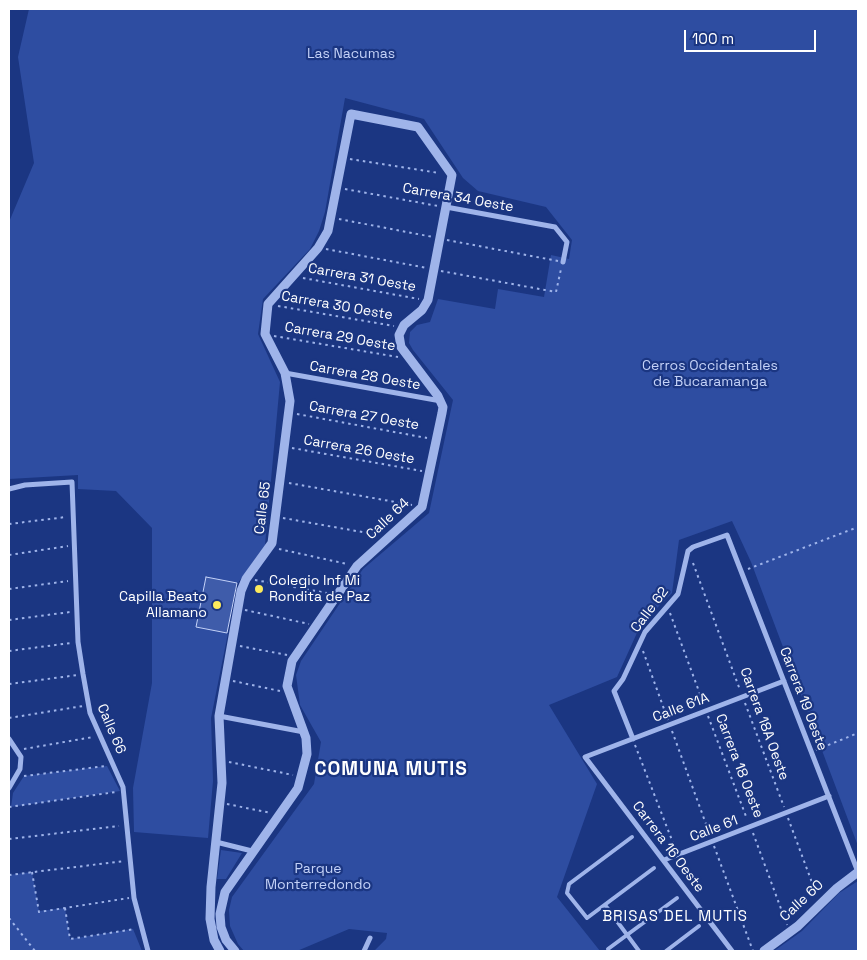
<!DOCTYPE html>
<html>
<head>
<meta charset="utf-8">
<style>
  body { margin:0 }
  #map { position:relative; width:867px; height:960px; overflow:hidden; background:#1b3682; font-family:"Space Grotesk",sans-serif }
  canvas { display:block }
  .frame { position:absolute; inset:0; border:10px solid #fff; pointer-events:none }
  .scale { position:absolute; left:684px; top:30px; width:132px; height:22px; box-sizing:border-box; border:2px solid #fff; border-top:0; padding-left:6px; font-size:15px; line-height:18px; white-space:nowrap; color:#fff; -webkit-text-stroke:4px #1b3682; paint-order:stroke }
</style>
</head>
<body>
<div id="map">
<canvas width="867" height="960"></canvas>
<div class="frame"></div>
<div class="scale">100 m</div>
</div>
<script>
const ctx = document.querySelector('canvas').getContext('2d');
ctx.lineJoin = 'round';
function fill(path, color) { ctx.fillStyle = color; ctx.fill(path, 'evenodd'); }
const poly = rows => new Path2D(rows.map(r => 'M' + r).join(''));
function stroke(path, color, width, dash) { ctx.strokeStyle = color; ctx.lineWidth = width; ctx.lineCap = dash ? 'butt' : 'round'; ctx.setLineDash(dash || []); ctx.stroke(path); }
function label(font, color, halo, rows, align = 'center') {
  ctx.font = font + ' "Space Grotesk",sans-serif'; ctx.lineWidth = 4.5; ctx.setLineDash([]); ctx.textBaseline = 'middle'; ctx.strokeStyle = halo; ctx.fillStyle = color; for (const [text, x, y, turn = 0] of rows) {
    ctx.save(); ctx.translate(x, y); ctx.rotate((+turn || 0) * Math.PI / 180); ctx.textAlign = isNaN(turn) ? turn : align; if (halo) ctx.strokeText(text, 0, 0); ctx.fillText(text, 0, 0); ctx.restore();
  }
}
fill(poly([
  [29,9,858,9,858,846,751,562,732,521,679,540,672,593,641,624,617,677,549,705,597,784,557,897,600,951,374,951,386,939,387,933,349,929,297,951,244,951,238,944,230,926,229,910,232,897,314,784,321,742,300,705,296,675,301,661,363,569,429,513,453,400,413,350,409,343,410,332,417,325,430,322,438,299,495,309,498,289,544,297,551,255,569,259,572,240,546,207,478,191,463,178,424,119,345,98,325,212,319,231,310,249,263,299,258,334,280,382,265,545,238,583,206,578,197,627,228,633,211,718,213,781,208,838,134,832,133,788,152,683,152,528,116,491,78,489,78,475,9,479,9,222,34,163,18,57],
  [107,766,120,791,11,807,13,793,24,776],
  [221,850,242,853,226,879,217,879],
  [32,872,39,911,65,908,70,939,133,929,142,951,9,951,9,875],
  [858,881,858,951,774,951,802,931,839,893]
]), '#2e4da1');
const building = poly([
  [206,577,237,583,227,633,196,627,206,577]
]);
fill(building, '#3f5caa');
stroke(building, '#c4d2f8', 1);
stroke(poly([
  [350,159,439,173],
  [345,189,438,206],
  [339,219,433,237],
  [447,240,558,261],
  [326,249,427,268],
  [441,271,556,292,561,269],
  [303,278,419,299],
  [278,306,394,326],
  [274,336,398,357],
  [297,414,427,438],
  [292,448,422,471],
  [289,483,412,505],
  [283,518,379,535],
  [9,524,66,517],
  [279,549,347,564],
  [9,555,68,546],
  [693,563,740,690],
  [748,569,858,527],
  [255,580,327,593],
  [9,589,68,581],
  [245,610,309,624],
  [670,613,704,705],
  [9,620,70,612],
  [240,646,287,655],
  [9,651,71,643],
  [643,651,668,720],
  [233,681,280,691],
  [9,684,78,675],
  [745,703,784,807],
  [708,716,747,819],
  [9,718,83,706],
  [672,731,710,835],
  [635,745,675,848],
  [24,749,93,737],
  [816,750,858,733],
  [229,762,293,775],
  [24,776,106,766],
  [227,804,271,813],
  [9,807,116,792],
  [788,818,817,896],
  [753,833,787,925],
  [9,839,119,826],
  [714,846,753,951],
  [32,872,39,912,129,898],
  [9,875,125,861],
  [65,908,70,939,135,929],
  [9,918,35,951]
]), '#9fb4ea', 2, [2.5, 4]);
stroke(poly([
  [632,837,569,884,567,893,587,918,654,868],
  [605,905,639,951],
  [608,949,677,898],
  [666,951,699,926]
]), '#9fb4ea', 4);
stroke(poly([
  [446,207,555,227,567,242,563,262],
  [285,373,441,401],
  [9,489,25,485,72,482,78,642,83,674,90,713,123,787,134,898,148,951],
  [219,716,304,732],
  [9,739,21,757,20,769,9,788],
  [633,739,614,691,623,679,645,632,678,594,688,551,693,547,727,535,858,872],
  [216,842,252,851],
  [664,860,829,796],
  [364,951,370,938],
  [732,951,585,757,784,681]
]), '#9fb4ea', 5);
stroke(poly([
  [220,951,214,940,210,919,211,887,222,783,219,716,241,591,246,579,272,543,290,401,285,373,265,334,268,304,318,248,328,231,351,114,418,127,452,175,428,300,422,310,404,325,399,335,401,347,438,396,443,407,442,413,422,507,357,566,292,661,287,686,306,738,307,754,298,788,225,892,220,914,221,927,226,940,235,951],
  [764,951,798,926,837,888,858,872]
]), '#9fb4ea', 9);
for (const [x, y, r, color] of [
  [259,589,5,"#fcea5c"],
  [217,605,5,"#fcea5c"]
]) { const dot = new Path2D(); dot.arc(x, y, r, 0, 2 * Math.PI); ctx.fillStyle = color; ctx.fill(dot); stroke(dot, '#1b3682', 2); }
label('14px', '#c4d2f8', '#1b3682', [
  ["Las Nacumas",351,54],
  ["Cerros Occidentales",710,366],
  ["de Bucaramanga",710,382],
  ["Parque",318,869],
  ["Monterredondo",318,885]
]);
label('14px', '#fff', '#1b3682', [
  ["Carrera 34 Oeste",458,198,10],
  ["Carrera 31 Oeste",362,278,10],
  ["Carrera 30 Oeste",337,306,10],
  ["Carrera 29 Oeste",340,337,10],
  ["Carrera 28 Oeste",365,376,10],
  ["Carrera 27 Oeste",364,416,10],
  ["Carrera 26 Oeste",359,450,10],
  ["Calle 65",263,508,-83],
  ["Calle 64",388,519,-43],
  ["Calle 62",650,610,-53],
  ["Carrera 19 Oeste",803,699,69],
  ["Calle 61A",681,708,-21],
  ["Carrera 18A Oeste",764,724,70],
  ["Calle 66",111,729,67],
  ["Carrera 18 Oeste",739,766,69],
  ["Calle 61",714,829,-21],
  ["Carrera 16 Oeste",668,847,53],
  ["Calle 60",802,901,-43]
]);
label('14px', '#fff', '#1b3682', [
  ["Colegio Inf Mi",269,581],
  ["Rondita de Paz",269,597],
  ["Capilla Beato",207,597,"right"],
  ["Allamano",207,613,"right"]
], 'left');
ctx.letterSpacing = '1px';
label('15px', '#fff', '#1b3682', [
  ["BRISAS DEL MUTIS",675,917]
]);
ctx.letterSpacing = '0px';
ctx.letterSpacing = '1px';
label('bold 19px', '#fff', '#1b3682', [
  ["COMUNA MUTIS",391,770]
]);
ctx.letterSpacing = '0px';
</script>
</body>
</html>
